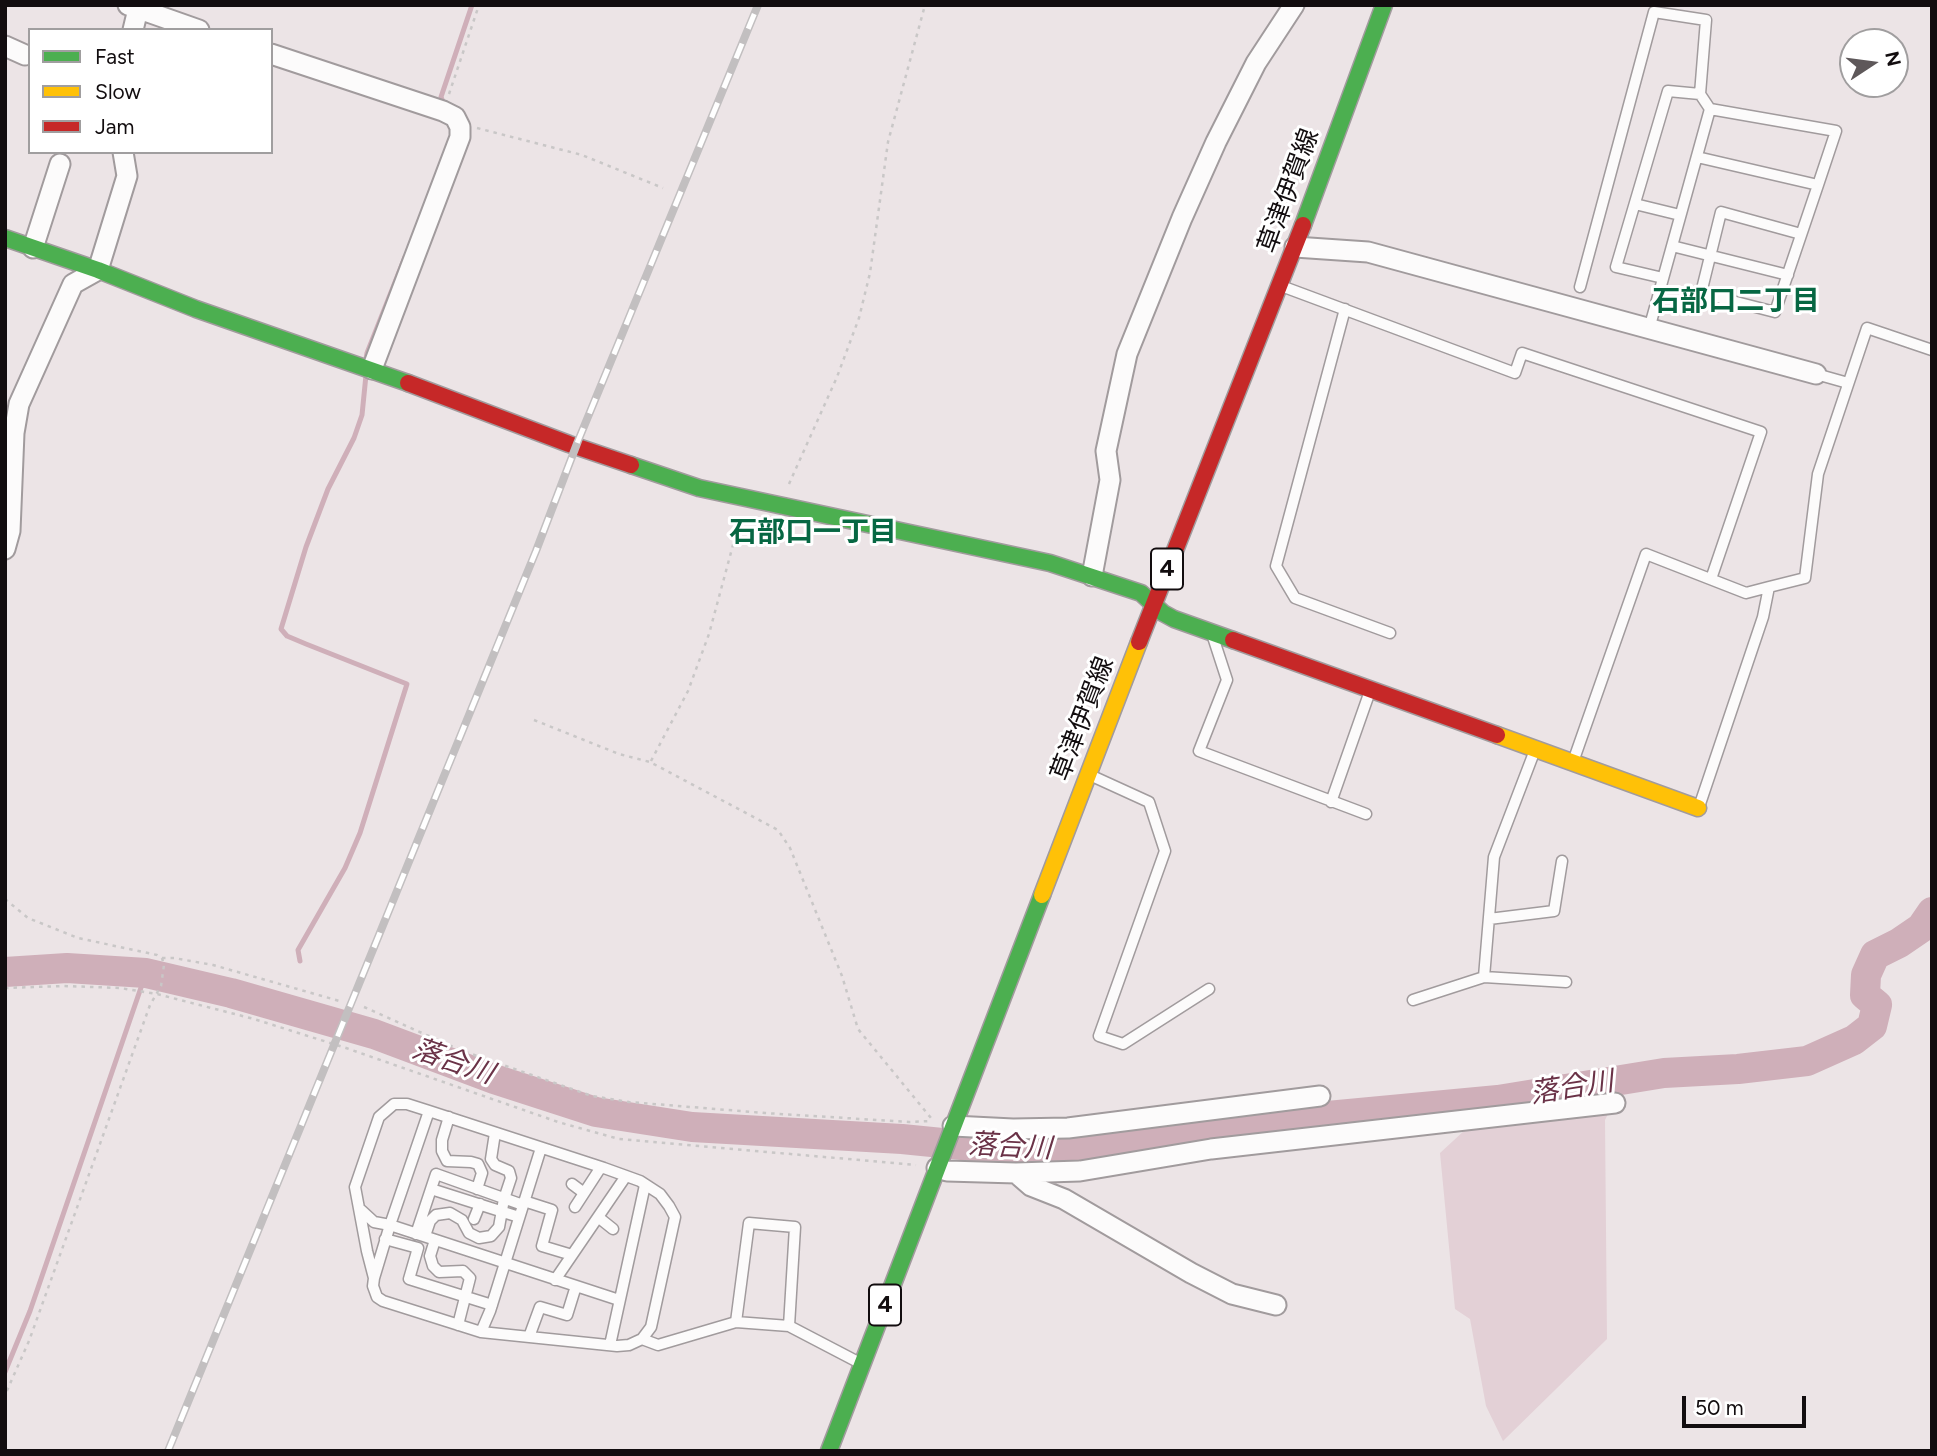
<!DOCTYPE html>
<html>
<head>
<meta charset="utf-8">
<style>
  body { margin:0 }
  #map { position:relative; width:1937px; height:1456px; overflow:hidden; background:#ece4e6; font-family:Figtree,sans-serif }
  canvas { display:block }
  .frame { position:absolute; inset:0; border:7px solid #120d0f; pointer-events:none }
  .legend { position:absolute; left:28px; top:28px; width:245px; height:126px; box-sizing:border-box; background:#fff; border:2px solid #a09e9f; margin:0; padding:9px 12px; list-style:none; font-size:21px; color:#120d0f }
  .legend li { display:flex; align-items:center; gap:14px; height:35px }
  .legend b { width:35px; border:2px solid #a09e9f }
  .north { position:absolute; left:1839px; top:28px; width:70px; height:70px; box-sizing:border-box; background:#fff; border:2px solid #a09e9f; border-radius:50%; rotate:77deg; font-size:19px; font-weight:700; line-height:28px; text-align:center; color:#120d0f }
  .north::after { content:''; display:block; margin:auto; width:24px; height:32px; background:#5e585a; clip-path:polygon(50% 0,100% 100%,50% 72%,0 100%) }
  .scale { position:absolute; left:1682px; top:1396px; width:124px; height:32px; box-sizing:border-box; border:4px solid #120d0f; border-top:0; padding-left:9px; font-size:21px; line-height:24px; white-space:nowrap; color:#120d0f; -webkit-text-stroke:5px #fff; paint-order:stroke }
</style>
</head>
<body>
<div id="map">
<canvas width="1937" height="1456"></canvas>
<div class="frame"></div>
<ul class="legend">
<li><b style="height:9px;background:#4caf50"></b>Fast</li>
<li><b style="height:9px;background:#ffc107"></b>Slow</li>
<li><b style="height:9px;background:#c62828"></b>Jam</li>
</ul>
<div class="north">N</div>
<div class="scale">50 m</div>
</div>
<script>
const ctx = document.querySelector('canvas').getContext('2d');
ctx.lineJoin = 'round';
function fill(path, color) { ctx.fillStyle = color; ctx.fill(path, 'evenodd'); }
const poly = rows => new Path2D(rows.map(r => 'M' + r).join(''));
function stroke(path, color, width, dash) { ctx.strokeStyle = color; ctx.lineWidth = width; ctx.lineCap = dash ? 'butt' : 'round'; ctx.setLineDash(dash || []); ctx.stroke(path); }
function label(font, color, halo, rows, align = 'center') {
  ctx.font = font + ' Figtree,"Noto Sans JP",sans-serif'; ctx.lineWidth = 6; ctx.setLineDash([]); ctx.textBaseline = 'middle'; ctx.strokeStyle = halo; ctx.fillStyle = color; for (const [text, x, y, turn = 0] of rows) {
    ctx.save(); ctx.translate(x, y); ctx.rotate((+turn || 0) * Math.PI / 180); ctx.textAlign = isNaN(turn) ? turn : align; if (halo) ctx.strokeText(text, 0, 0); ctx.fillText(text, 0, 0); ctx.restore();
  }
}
fill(poly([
  [1608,1114,1605,1120,1607,1339,1503,1441,1486,1406,1470,1319,1455,1309,1440,1153,1466,1129]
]), '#e3d0d6');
stroke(poly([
  [445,107,441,97,472,5],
  [366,359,367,353,405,257],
  [300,961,298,950,345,868,360,833,407,684,306,644,287,636,281,629,306,547,328,489,354,438,362,415,366,375],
  [5,1372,30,1311,146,973]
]), '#cfafb9', 5);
stroke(poly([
  [5,972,67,968,146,973,231,993,374,1034,494,1079,596,1112,692,1127,902,1139,1042,1153,1285,1120,1498,1100,1664,1073,1738,1069,1807,1061,1854,1040,1872,1026,1877,1005,1865,995,1866,975,1875,955,1899,943,1921,928,1932,912]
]), '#cfafb9', 30);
const lane = poly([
  [1697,157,1818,185],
  [1635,204,1680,215],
  [1672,246,1788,275],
  [1663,278,1616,267,1668,91,1700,94,1710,109],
  [1284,287,1515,373,1522,353,1761,432,1711,579],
  [1580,287,1654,12,1706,20,1700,94],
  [1345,309,1276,566,1295,598,1390,633],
  [1649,329,1710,109,1836,131,1818,185,1775,312,1701,293,1721,212,1801,234],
  [1816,374,1848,383],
  [1769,587,1805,578,1818,474,1867,328,1932,350],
  [1213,637,1227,680,1199,751,1366,814],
  [1574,759,1646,554,1746,593,1769,587,1763,617,1700,804],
  [1092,776,1149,802,1165,851,1099,1036,1123,1044,1209,989],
  [1331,802,1369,694],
  [1489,919,1554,911,1562,861],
  [1484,977,1494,857,1535,750],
  [1413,1000,1484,977,1566,982],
  [449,1117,442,1140,442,1151,447,1161,471,1162,478,1164,482,1173,477,1189],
  [572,1184,584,1193],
  [431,1189,519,1217],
  [524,1201,552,1210,542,1246,572,1255],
  [575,1207,601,1167],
  [361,1210,374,1222,390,1225,619,1300],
  [598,1217,613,1229],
  [474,1219,480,1204],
  [416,1234,436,1174,523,1205],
  [425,1236,430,1221,436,1215,450,1213,462,1220,469,1233,479,1238,491,1236,499,1227,504,1199,511,1178,509,1171,495,1165,491,1159,495,1133],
  [385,1239,418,1248,409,1279,492,1305],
  [435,1240,430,1256,433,1266,439,1272,463,1271,470,1278,458,1325],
  [374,1278,367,1251,355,1187,379,1117,394,1104,407,1104,429,1111,604,1168,640,1181,660,1194,669,1206,675,1217,651,1327,642,1339,629,1345,617,1346,481,1332,383,1301,377,1297,373,1286,374,1278,390,1225,429,1111],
  [555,1280,626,1176],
  [736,1322,749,1223,795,1227,789,1326],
  [481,1332,490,1311,541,1148],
  [529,1337,540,1307,567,1315,576,1286],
  [642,1339,658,1345,736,1322,789,1326,858,1362],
  [610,1345,645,1185]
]);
const street = poly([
  [128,5,199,30],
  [133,30,138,9],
  [5,46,25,55],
  [271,54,443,111,455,117,460,127,460,137,372,369],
  [1295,247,1368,252,1816,374],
  [33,248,60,164],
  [5,549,10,531,14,433,19,404,73,284,98,270,127,176,123,152],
  [1092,576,1110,480,1106,451,1127,354,1182,218,1216,142,1256,63,1294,5],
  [953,1126,1013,1129,1068,1128,1320,1096],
  [937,1168,947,1171,1016,1173,1080,1171,1211,1149,1615,1103],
  [1016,1173,1031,1186,1064,1199,1191,1273,1232,1294,1276,1305]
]);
const fast = poly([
  [1303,225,1384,5],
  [5,238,98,270,196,309,408,383],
  [631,465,699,488,1050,563,1141,593,1163,613,1174,619,1233,640],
  [829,1451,1042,895]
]);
const slow = poly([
  [1497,735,1698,808],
  [1042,895,1139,642]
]);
const jam = poly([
  [408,383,569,444,631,465],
  [1233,640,1497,735],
  [1139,642,1303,225]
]);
stroke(lane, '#a19b9d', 13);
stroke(street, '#a19b9d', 23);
stroke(fast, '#a19b9d', 19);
stroke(slow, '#a19b9d', 19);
stroke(jam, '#a19b9d', 19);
stroke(poly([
  [449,94,479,5],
  [477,128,582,155,663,188],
  [789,484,837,377,859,318,870,273,888,142,925,5],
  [534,720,619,754,650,762,778,830,790,848,842,976,858,1029,931,1118],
  [651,761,688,691,709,634,740,519],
  [5,899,28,918,78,938,157,955,162,958,164,965,161,986,150,1005,29,1341,5,1395],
  [162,958,174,958,213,965,343,1002],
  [5,988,64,986,120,988,157,994,254,1019,346,1048,558,1122,619,1139,916,1165],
  [364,1007,460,1050,592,1096,629,1102,765,1113,909,1122,930,1121]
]), '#c9c7c7', 2.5, [3.5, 5]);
stroke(lane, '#fcfbfb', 10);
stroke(street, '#fcfbfb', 19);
stroke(fast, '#4caf50', 16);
stroke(slow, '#ffc107', 16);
stroke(jam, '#c62828', 16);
const rail = poly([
  [168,1451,536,551,578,441,758,5]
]);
stroke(rail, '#c2bfc0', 8);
stroke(rail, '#fff', 5, [16]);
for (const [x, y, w] of [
  [1167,569,32],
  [885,1305,32]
]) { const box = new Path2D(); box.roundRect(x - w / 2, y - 20.5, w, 41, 5); ctx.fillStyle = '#fff'; ctx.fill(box); stroke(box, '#120d0f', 2); }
label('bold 24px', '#120d0f', null, [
  ["4",1167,569],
  ["4",885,1305]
]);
label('26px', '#120d0f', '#fff', [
  ["草津伊賀線",1289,191,-70],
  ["草津伊賀線",1083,719,-69]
]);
label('bold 28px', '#076743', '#fff', [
  ["石部口二丁目",1736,302],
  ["石部口一丁目",813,533]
]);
label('italic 28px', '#6a3247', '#fff', [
  ["落合川",453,1062,19],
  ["落合川",1572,1088,-9],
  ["落合川",1010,1147,3]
]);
</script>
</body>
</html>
